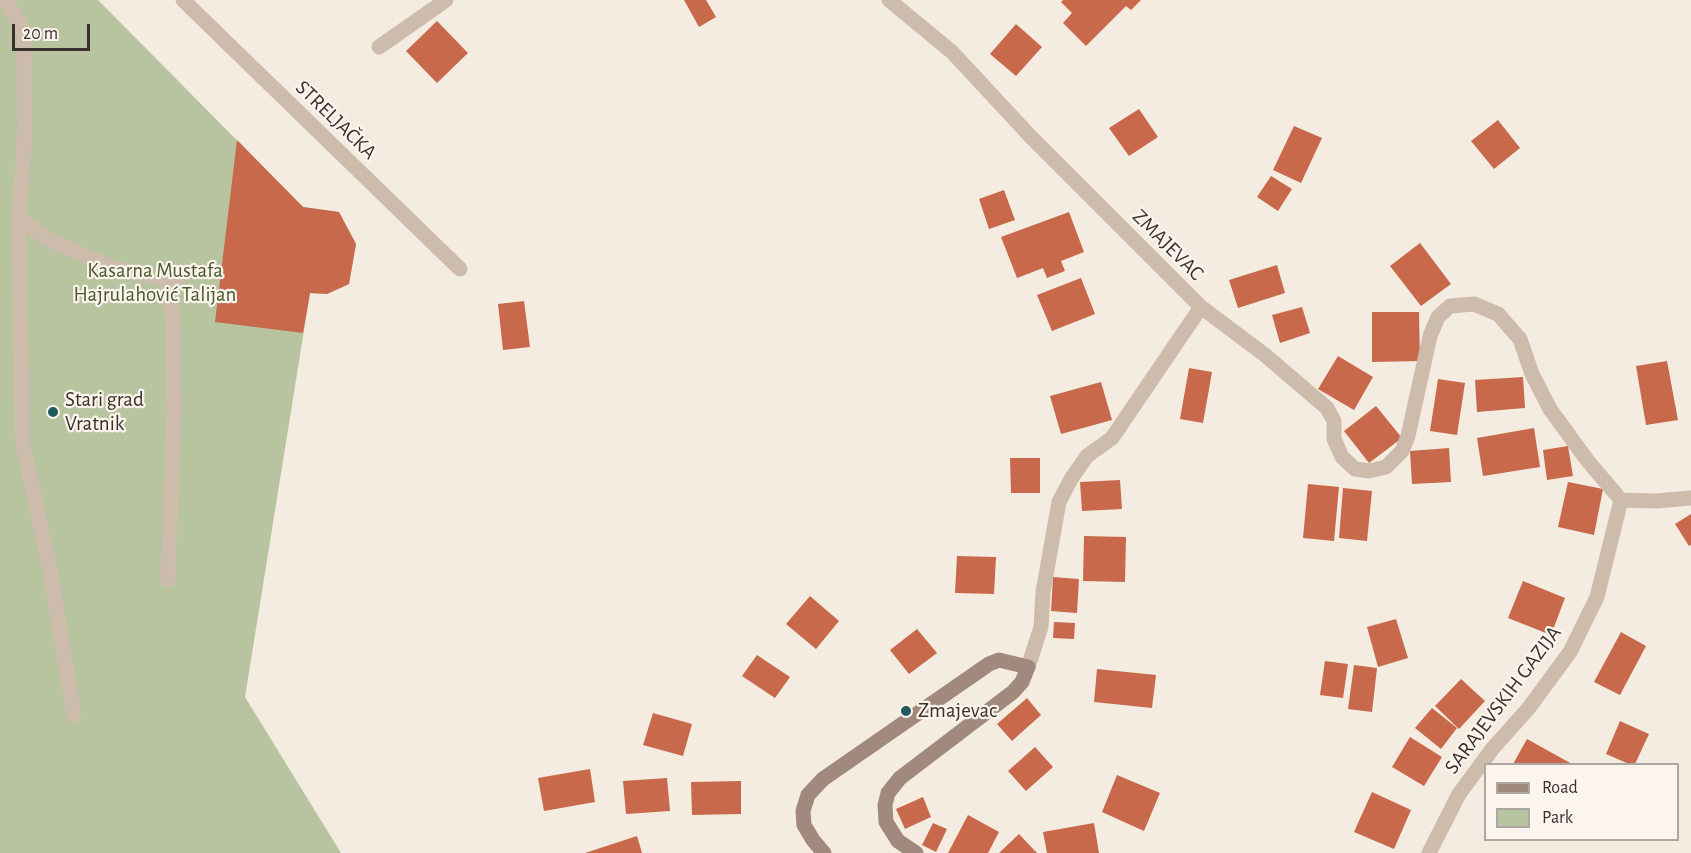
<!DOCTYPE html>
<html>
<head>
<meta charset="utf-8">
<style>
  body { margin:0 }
  #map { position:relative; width:1691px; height:853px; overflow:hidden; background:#f4ebe1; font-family:"Alegreya Sans",sans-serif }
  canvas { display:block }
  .legend { position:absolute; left:1484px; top:763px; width:195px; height:78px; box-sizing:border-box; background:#fbf5ee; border:2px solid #aea6a0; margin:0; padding:8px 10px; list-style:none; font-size:18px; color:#3b302b }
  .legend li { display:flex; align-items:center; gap:12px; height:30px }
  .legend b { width:30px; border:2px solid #aea6a0 }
  .scale { position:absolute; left:12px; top:24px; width:78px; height:27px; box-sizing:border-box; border:3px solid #3b302b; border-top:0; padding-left:8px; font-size:18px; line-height:21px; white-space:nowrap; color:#3b302b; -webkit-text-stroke:4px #fbf5ee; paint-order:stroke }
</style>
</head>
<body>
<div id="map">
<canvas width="1691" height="853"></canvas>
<ul class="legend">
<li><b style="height:8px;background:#a18a7d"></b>Road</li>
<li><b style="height:16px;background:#b8c4a0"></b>Park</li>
</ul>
<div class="scale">20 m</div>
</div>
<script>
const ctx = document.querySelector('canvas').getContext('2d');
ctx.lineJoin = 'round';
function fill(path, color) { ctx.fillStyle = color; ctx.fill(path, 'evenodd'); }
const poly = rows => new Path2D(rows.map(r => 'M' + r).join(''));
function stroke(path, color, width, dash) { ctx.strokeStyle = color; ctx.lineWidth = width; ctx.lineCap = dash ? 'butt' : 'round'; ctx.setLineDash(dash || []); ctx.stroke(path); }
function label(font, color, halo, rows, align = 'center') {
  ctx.font = font + ' "Alegreya Sans",sans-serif'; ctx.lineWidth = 4.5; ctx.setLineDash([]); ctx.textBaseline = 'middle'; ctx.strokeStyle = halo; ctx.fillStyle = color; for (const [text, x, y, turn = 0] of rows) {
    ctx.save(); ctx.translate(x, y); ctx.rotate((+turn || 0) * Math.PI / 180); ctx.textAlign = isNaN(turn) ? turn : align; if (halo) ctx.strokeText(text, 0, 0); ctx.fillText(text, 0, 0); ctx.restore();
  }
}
fill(poly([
  [0,0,98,0,303,207,339,212,356,244,349,284,327,294,310,293,245,697,341,853,0,853]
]), '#b8c4a0');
fill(poly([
  [684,0,706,0,716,17,699,27],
  [1063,0,1141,0,1131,10,1126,6,1086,46,1063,23,1072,13,1061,2],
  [437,21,468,53,437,83,406,51],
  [1016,24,1042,47,1016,76,990,54],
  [1139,109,1158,137,1129,156,1109,128],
  [1498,120,1520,148,1494,169,1471,141],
  [1294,126,1322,138,1301,183,1273,170],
  [237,140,303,207,339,212,356,244,349,284,327,294,310,293,303,333,215,322],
  [1271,176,1292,189,1278,211,1257,197],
  [1004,190,1015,220,989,229,979,199],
  [1069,212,1084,252,1061,261,1065,271,1047,278,1043,268,1017,278,1001,237],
  [1420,243,1451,284,1421,306,1390,266],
  [1277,265,1285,293,1238,308,1229,280],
  [1081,278,1095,314,1052,331,1037,295],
  [524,301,530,347,503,350,498,304],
  [1302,307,1310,333,1280,343,1272,315],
  [1372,312,1419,312,1420,361,1372,362],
  [1338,356,1373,377,1354,410,1318,389],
  [1667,361,1678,420,1646,425,1636,366],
  [1189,368,1212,372,1203,423,1180,419],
  [1523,377,1525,408,1477,412,1475,380],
  [1438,379,1465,383,1457,435,1430,431],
  [1101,382,1112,420,1061,434,1050,396],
  [1376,406,1402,438,1369,463,1344,431],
  [1534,428,1540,467,1483,476,1477,438],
  [1568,446,1573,476,1547,480,1543,450],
  [1449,448,1451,482,1412,484,1410,451],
  [1010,458,1040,458,1040,493,1011,493],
  [1120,480,1122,509,1082,511,1080,482],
  [1568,482,1603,489,1594,535,1558,527],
  [1308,484,1339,487,1334,541,1303,538],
  [1343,488,1372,491,1367,541,1339,538],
  [1691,514,1691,545,1689,546,1675,524],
  [1084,536,1126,537,1125,582,1083,581],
  [957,556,996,557,994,594,955,593],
  [1053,577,1079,579,1077,613,1051,611],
  [1523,581,1565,598,1551,635,1508,618],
  [810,596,839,621,816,649,786,624],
  [1396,619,1408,658,1378,667,1367,627],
  [1054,622,1075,623,1074,639,1053,638],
  [917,629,937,653,909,674,890,650],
  [1621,632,1646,646,1620,695,1594,682],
  [757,655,790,677,775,698,742,676],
  [1325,661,1348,664,1343,698,1320,695],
  [1354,665,1377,668,1372,712,1348,709],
  [1097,669,1156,675,1152,708,1094,702],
  [1461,679,1485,701,1459,729,1435,706],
  [1027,698,1041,715,1012,741,997,724],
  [1432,708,1457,728,1441,749,1415,728],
  [653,713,692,724,683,756,643,745],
  [1620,721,1649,734,1635,764,1629,764,1606,754],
  [1410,737,1442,757,1424,786,1392,767],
  [1527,739,1572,764,1513,764],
  [1035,747,1053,767,1026,791,1008,771],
  [590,769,595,802,544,811,538,778],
  [1117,775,1160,793,1144,831,1102,812],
  [667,778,670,811,626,814,623,781],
  [741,781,741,814,692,815,691,782],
  [1372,792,1411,810,1394,849,1354,832],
  [923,797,931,817,905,829,896,809],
  [968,815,999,832,988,853,948,853],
  [933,823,947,829,936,852,922,845],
  [1094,823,1099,853,1047,853,1043,832],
  [1019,834,1037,853,999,853],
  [637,836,642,853,585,853]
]), '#c8694b');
stroke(poly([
  [6,0,24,32,25,129,19,217,48,239,113,268,166,279,181,276],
  [19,217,22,440,50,570,74,715],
  [166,279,173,318,174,414,168,580]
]), '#cdbbac', 15);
stroke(poly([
  [183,0,460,269],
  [889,0,952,52,1031,137,1201,307,1265,355,1327,408,1334,421,1334,439,1342,457,1355,469,1369,471,1386,467,1402,451,1408,436,1430,336,1438,317,1450,306,1474,304,1498,314,1520,339,1532,374,1550,409,1587,460,1621,500],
  [379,47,446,0],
  [1028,667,1041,627,1043,592,1059,502,1071,479,1087,456,1112,438,1201,307],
  [1429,853,1459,794,1493,748,1528,709,1570,652,1597,597,1621,500,1656,501,1691,498]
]), '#cdbbac', 15);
stroke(poly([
  [824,853,813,840,804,825,803,811,808,795,823,779,989,664,999,660,1028,667,1022,682,1013,692,900,778,888,793,885,805,886,822,898,841,916,853]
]), '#a18a7d', 15);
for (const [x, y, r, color] of [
  [53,412,6,"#1f5a5e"],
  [906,711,6,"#1f5a5e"]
]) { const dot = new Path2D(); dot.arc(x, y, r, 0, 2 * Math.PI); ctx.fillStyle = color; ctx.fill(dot); stroke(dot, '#fbf5ee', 2); }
label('21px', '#3b302b', '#fbf5ee', [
  ["STRELJAČKA",336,120,44],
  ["ZMAJEVAC",1168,245,45],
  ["SARAJEVSKIH GAZIJA",1503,700,-53]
]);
label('21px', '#4a5a2e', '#fbf5ee', [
  ["Kasarna Mustafa",155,271],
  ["Hajrulahović Talijan",155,295]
]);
label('21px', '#3b302b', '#fbf5ee', [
  ["Stari grad",65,400],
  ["Vratnik",65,424],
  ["Zmajevac",918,711]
], 'left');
</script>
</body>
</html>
